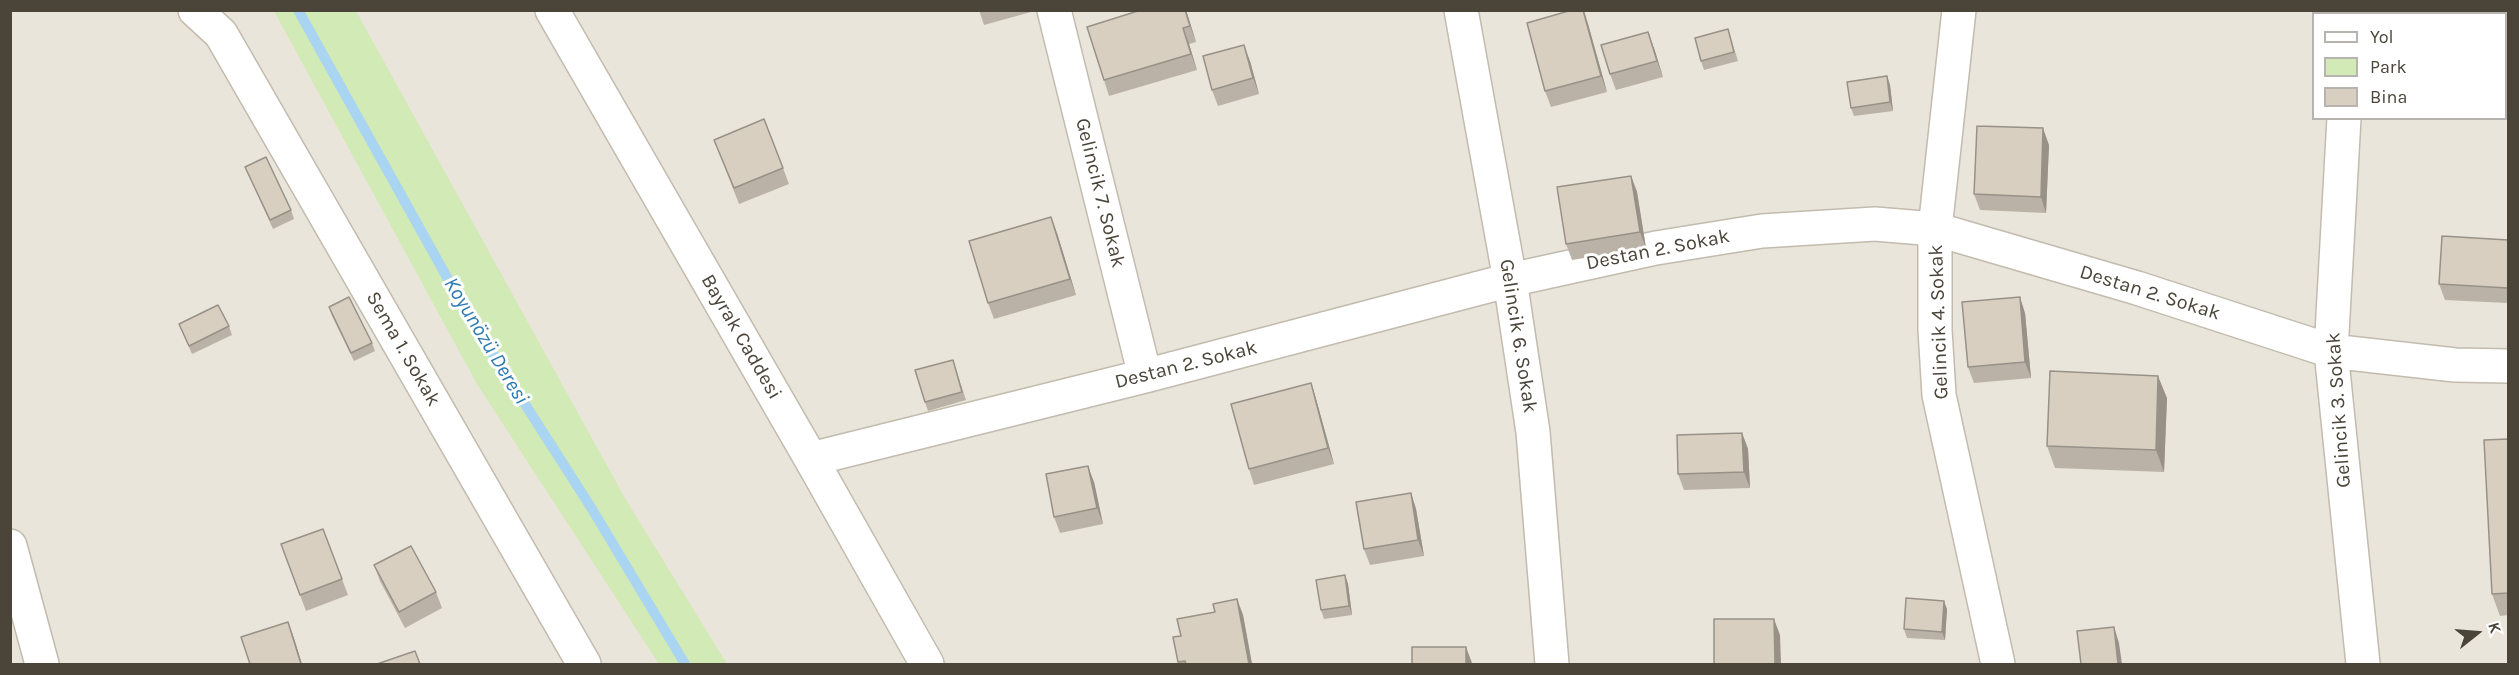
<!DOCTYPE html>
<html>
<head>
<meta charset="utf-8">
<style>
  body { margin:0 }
  #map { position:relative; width:2519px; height:675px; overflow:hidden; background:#f6f3ec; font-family:Karla,sans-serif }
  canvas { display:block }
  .frame { position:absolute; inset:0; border:12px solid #4b4439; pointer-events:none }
  .legend { position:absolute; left:2312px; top:12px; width:195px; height:108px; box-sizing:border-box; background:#fff; border:2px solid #b7b4b0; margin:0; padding:8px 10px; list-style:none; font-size:18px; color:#4b4439 }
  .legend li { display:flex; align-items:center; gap:12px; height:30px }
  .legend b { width:30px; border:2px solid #b7b4b0 }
  .north { position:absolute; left:2447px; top:603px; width:60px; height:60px; -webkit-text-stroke:4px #fff; paint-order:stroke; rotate:73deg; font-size:16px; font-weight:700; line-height:24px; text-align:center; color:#4b4439 }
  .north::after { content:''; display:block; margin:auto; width:21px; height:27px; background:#4b4439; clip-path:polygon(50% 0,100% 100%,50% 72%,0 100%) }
</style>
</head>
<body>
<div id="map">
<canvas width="2519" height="675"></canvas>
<div class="frame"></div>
<ul class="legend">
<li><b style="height:8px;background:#fff"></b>Yol</li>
<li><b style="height:16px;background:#d2eab5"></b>Park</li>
<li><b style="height:16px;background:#d8cfc1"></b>Bina</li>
</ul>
<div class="north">K</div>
</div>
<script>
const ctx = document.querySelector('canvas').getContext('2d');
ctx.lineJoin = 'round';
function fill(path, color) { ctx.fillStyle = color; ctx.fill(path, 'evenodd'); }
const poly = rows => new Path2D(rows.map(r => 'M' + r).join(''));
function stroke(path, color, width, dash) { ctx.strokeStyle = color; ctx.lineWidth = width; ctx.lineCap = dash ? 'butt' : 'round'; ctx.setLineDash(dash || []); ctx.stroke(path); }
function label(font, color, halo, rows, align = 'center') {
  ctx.font = font + ' Karla,sans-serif'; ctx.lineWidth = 6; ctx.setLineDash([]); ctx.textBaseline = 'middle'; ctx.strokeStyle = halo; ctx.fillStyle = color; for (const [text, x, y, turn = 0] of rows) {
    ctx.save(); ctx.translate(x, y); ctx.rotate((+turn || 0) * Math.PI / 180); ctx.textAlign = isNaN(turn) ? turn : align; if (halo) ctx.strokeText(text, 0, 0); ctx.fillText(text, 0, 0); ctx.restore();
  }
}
fill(poly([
  [11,11,2508,11,2508,664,11,664],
  [2314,14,2506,14,2506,118,2314,118]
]), '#eae5da');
fill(poly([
  [274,11,356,11,626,500,727,664,659,664,477,384]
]), '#d2eab5');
stroke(poly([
  [298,10,468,315,592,509,685,664]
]), '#a9d4f2', 10);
const minor = poly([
  [195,10,221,34,584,664],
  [552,10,811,459,927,664],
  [1054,10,1145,376],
  [1461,10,1510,280,1533,432,1552,664],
  [1959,10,1935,229,1935,330,1939,395,1998,664],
  [2349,14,2350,10],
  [2344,118,2331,351,2363,664],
  [811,459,1145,376,1510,280,1656,248,1762,231,1875,224,1935,229,2137,288,2331,351,2455,365,2508,366],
  [10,546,42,664]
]);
stroke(minor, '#c2bbae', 36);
stroke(minor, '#fff', 33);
fill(poly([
  [979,10,1030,10,1031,12,984,25],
  [1186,10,1196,42,1189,44,1197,70,1109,96,1104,80],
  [1584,10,1588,24,1607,92,1551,107,1545,91],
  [1728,29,1738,61,1704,70,1701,61],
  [1654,48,1663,77,1616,90,1610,74],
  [1250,61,1259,94,1218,106,1212,90],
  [1887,76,1890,85,1893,111,1854,116,1851,108],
  [714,140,783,168,789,184,739,204],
  [2049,145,2046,213,1980,210,1974,194],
  [245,167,291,210,294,219,273,229],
  [1631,176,1637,192,1646,248,1572,260,1566,244],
  [1057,233,1076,295,994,319,988,303],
  [2508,240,2508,303,2445,300,2439,284],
  [329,307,372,343,375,351,354,361,332,316],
  [2025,313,2031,378,1974,383,1968,367],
  [179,324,229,326,232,335,192,354],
  [953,360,966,400,928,411,925,402],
  [1311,383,1316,399,1334,464,1254,485,1249,469],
  [2167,398,2164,472,2055,468,2047,446],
  [1742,433,1748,449,1750,488,1684,490,1678,474],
  [2508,439,2508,615,2500,616,2492,594],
  [1094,482,1103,524,1060,533,1054,517],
  [1411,493,1416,509,1424,556,1370,565,1364,549],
  [323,529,348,595,306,611,281,544],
  [374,565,436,592,442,608,405,628,380,581],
  [1345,575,1348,584,1352,615,1324,619,1321,610],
  [1237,599,1243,615,1252,664,1179,664,1178,662,1181,636,1215,612],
  [1947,609,1945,640,1907,638,1904,629]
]), '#bab2a6');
fill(poly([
  [1185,10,1186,10,1196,42,1190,26],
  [1583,10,1588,24,1607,92,1601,76],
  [1183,28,1189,44,1197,70,1191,54],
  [1648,32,1654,48,1663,77,1657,61],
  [1244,45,1250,61,1259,94,1253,78],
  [1887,76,1890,85,1893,111,1890,102],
  [2043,128,2049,145,2046,213,2041,197],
  [1631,176,1637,192,1646,248,1640,232],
  [1051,217,1057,233,1076,295,1070,279],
  [2020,297,2025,313,2031,378,2025,362],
  [2158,376,2167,398,2164,472,2156,450],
  [1311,383,1316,399,1334,464,1328,448],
  [1742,433,1748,449,1750,488,1744,472],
  [1088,466,1094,482,1103,524,1097,508],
  [1411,493,1416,509,1424,556,1418,540],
  [1345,575,1348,584,1352,615,1349,606],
  [1237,599,1243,615,1252,664,1249,664],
  [1944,601,1947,609,1945,640,1942,632],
  [1774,619,1780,635,1781,664,1775,664],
  [288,622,294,638,302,664,301,664],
  [2114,627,2119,643,2122,664,2118,664],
  [1466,647,1472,663,1472,664,1466,664]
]), '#979187');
const building = poly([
  [1141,10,1185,10,1190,26,1183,28,1191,54,1104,80,1087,27,1141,10],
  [1572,10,1583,10,1601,76,1545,91,1527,23,1572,10],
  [1728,29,1734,52,1701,61,1695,38,1728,29],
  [1648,32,1657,61,1610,74,1601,45,1648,32],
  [1244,45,1253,78,1212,90,1203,56,1244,45],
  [1887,76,1890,102,1851,108,1847,82,1887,76],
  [764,119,783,168,734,188,714,140,764,119],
  [1977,126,2043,128,2041,197,1974,194,1977,126],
  [266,157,291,210,270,220,245,167,266,157],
  [1631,176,1640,232,1566,244,1557,187,1631,176],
  [1051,217,1070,279,988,303,969,241,1051,217],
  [2442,236,2508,240,2508,288,2439,284,2442,236],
  [349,297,372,343,351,353,329,307,349,297],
  [2020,297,2025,362,1968,367,1962,302,2020,297],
  [218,305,229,326,189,346,179,324,218,305],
  [953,360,962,392,925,402,915,370,953,360],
  [2050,371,2158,376,2156,450,2047,446,2050,371],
  [1311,383,1328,448,1249,469,1231,404,1311,383],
  [1742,433,1744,472,1678,474,1677,435,1742,433],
  [2508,439,2508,593,2492,594,2484,440,2508,439],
  [1088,466,1097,508,1054,517,1046,474,1088,466],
  [1411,493,1418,540,1364,549,1356,502,1411,493],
  [323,529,342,579,300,595,281,544,323,529],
  [411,546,436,592,399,612,374,565,411,546],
  [1345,575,1349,606,1321,610,1316,580,1345,575],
  [1906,598,1944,601,1942,632,1904,629,1906,598],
  [1237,599,1249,664,1186,664,1185,661,1178,662,1173,637,1181,636,1177,619,1215,612,1213,604,1237,599],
  [1714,619,1774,619,1775,664,1714,664,1714,619],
  [288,622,301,664,250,664,241,637,288,622],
  [2114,627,2118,664,2081,664,2077,631,2114,627],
  [1412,647,1466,647,1466,664,1412,664,1412,647],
  [415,651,420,664,377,664,415,651]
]);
fill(building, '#d8cfc1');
stroke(building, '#979187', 1.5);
label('20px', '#4b4439', '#fff', [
  ["Gelincik 7. Sokak",1100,193,76],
  ["Destan 2. Sokak",1658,250,-11],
  ["Destan 2. Sokak",2150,293,17],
  ["Gelincik 4. Sokak",1939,322,-92],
  ["Gelincik 6. Sokak",1518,336,81],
  ["Bayrak Caddesi",741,337,60],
  ["Sema 1. Sokak",403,349,60],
  ["Destan 2. Sokak",1186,365,-14],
  ["Gelincik 3. Sokak",2339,410,-94]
]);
label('italic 21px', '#2e7ab2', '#fff', [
  ["Koyunözü Deresi",486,341,59]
]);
</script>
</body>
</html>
